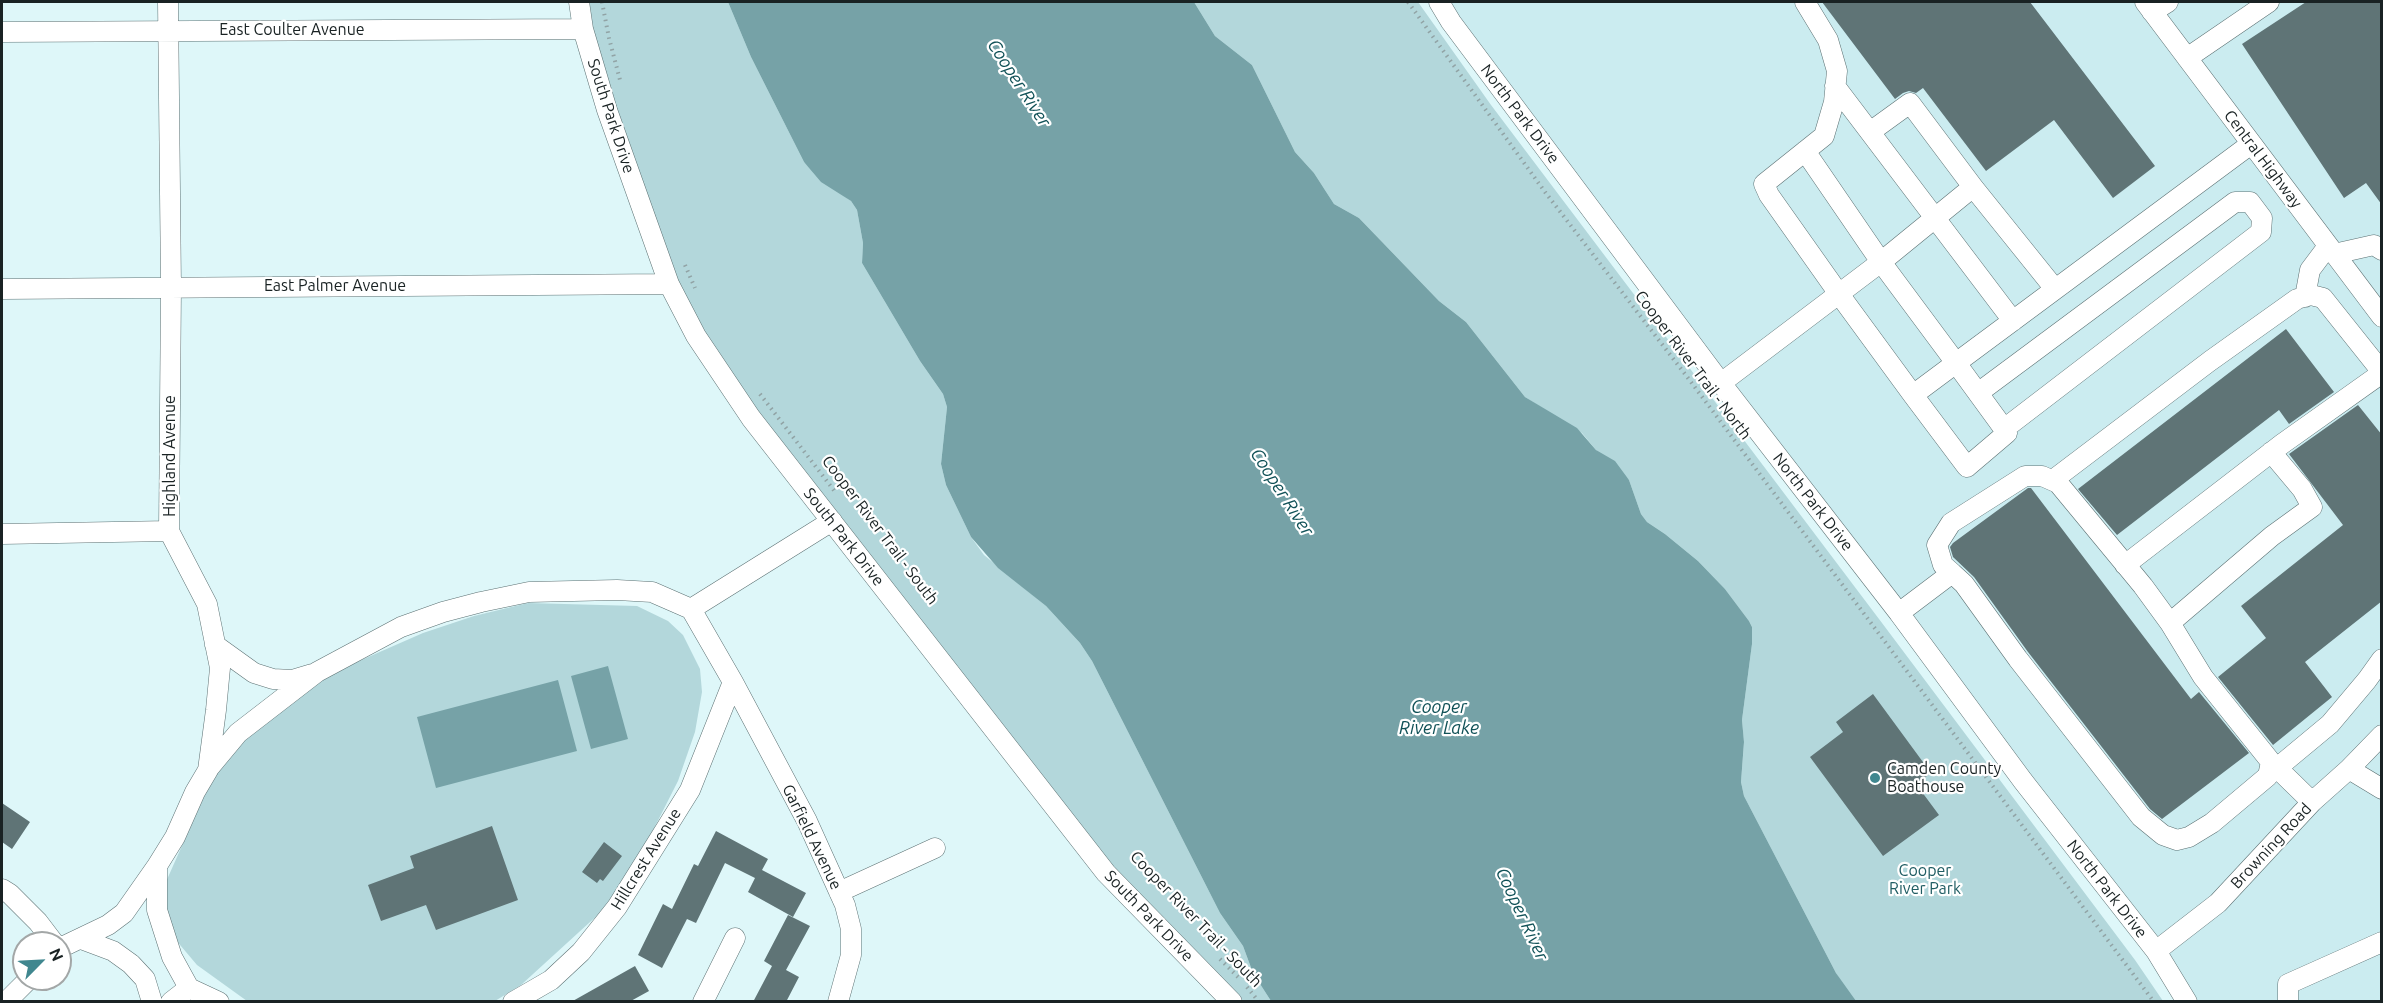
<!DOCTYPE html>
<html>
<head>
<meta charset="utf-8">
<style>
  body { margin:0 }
  #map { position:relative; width:2383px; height:1003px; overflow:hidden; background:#def7f9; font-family:Ubuntu,sans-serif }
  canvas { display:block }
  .frame { position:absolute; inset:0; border:3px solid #192223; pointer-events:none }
  .north { position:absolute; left:12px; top:931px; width:60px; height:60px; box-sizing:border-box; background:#fff; border:2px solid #a3a7a7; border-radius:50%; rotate:66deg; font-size:16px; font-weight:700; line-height:24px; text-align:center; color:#192223 }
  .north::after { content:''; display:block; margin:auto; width:21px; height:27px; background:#40878f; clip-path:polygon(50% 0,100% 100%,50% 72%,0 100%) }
</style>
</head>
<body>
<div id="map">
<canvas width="2383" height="1003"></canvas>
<div class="frame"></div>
<div class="north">N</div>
</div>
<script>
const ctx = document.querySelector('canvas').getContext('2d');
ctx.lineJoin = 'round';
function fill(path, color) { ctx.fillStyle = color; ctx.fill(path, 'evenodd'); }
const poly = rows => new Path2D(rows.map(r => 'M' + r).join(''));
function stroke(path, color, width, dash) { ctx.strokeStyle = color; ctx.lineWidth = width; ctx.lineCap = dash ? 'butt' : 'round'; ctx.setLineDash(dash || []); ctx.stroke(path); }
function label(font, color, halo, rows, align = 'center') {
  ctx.font = font + ' Ubuntu,sans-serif'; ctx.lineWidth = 4.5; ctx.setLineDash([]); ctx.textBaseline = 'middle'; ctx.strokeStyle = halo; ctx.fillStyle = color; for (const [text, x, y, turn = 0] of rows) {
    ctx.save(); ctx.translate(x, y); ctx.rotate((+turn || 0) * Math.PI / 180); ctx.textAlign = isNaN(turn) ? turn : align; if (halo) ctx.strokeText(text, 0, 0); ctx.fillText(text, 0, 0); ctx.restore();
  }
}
fill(poly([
  [1439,2,2381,2,2381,1001,2187,1001]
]), '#cbecf0');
fill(poly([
  [579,2,728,2,751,57,804,162,833,188,851,201,857,210,863,243,862,263,920,361,943,394,947,407,941,464,946,485,971,537,984,555,1046,606,1080,643,1092,661,1220,913,1243,946,1253,973,1271,1001,1232,1001,1106,873,696,336],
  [1194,2,1418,2,1491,105,1879,619,2135,960,2163,1001,1856,1002,1849,995,1836,973,1744,796,1741,782,1744,743,1742,720,1752,644,1752,627,1749,621,1725,589,1698,561,1665,534,1647,522,1641,514,1629,480,1596,450,1582,433,1525,397,1466,322,1439,301,1359,218,1334,204,1314,173,1295,152,1252,65,1215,36],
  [528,603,637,606,668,621,683,635,700,669,702,692,695,732,678,781,640,856,601,912,521,985,495,1001,247,1001,197,965,175,939,163,912,165,884,224,751,334,672,423,633,474,616]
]), '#b3d7db');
fill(poly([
  [728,2,1194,2,1215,36,1252,65,1295,152,1314,173,1334,204,1359,218,1439,301,1466,322,1525,397,1577,428,1596,450,1615,461,1629,480,1641,514,1647,522,1665,534,1698,561,1725,589,1749,621,1752,627,1752,644,1742,720,1744,742,1741,782,1744,796,1836,973,1856,1001,1271,1001,1253,973,1243,946,1220,913,1092,661,1080,643,1046,606,998,568,971,537,946,485,941,464,947,407,943,394,920,361,862,263,863,243,857,210,851,201,821,182,804,162,751,57],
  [608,666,628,739,591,749,571,676],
  [558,680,577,751,436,788,417,717]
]), '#76a2a7');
fill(poly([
  [1822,2,2030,2,2155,166,2113,198,2054,120,1986,171,1923,88,1916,93,1909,91,1903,93,1895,99],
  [2306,2,2382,2,2382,205,2366,183,2344,198,2242,44],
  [2286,329,2334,392,2289,424,2279,410,2117,535,2078,489],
  [2358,405,2382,435,2382,601,2305,662,2332,697,2273,745,2218,677,2266,638,2241,606,2343,525,2289,454],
  [2028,488,2031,488,2191,699,2199,692,2249,753,2162,819,2150,809,2028,652,1974,577,1953,557,1950,547,1953,543],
  [1873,694,1931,773,1916,784,1939,815,1883,856,1810,757,1843,732,1836,722],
  [2,803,30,822,12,849,2,842],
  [492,826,518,900,436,930,426,905,381,921,368,885,414,868,410,856],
  [716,831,768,859,762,870,806,893,793,917,748,892,755,878,725,863,696,923,687,919,662,968,638,955,663,904,672,909,694,864,698,866],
  [604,842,622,856,603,881,600,879,597,883,582,872],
  [788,915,810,926,786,970,799,977,786,1002,753,1002,772,966,764,961],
  [635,966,649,991,629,1002,571,1002]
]), '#5f7476');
const minor = poly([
  [579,2,583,29,607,110,669,284,696,336,751,418,1106,873,1232,1002],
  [1439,2,1451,22,1721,383,1899,613,2023,781,2156,951,2187,1002],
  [1805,2,1828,40,1837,71,1834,102,1824,136,1764,184,1769,195,1839,294,1913,395,1967,467,2007,433,1956,363,1913,395],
  [2145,2,2382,317],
  [2152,12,2168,2],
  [2,32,583,29],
  [2187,58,2269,2],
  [1835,86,2013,321],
  [1870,132,1910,103,1973,187],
  [1805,151,1881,262,1973,187,2055,289],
  [2334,254,2374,245,2382,250],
  [2,289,669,284],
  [2305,297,2310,270,2328,246],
  [1721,383,1881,262,1956,363,2251,144],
  [1978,393,2235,202,2250,202,2262,218,2261,232,2004,429],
  [2053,480,2210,361,2297,299,2311,295,2323,298,2382,372],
  [2,534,169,531],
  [2125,565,2282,444,2382,373],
  [691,609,733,682,807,821,845,905,851,929,851,955,838,1002],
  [691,609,832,521],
  [1899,613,1952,573,1943,565,1937,545,1951,523,2025,476,2042,476,2058,483,2143,586,2170,623,2203,677,2271,762,2268,776,2212,823,2189,837,2177,840,2163,835,2141,817,2018,659,1964,584,1952,573],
  [2170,623,2272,536,2312,507,2302,489,2271,452],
  [215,645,254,673,273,679,292,680,312,674],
  [2271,762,2312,802],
  [2277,768,2330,724,2367,680,2382,659],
  [208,769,238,733,317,672,401,627,443,612,481,602,529,592,617,590,652,592,691,609],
  [2349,769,2382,789],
  [157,866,157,910,172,957,189,988],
  [2,889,10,894,38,922,54,943],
  [839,892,935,848],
  [81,939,113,951,131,964,145,979,152,1002],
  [60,948,108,925,124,913,157,866,175,837,195,792,208,770,216,710,220,668,207,604,169,531,171,287,168,2],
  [2156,951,2218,903,2312,802,2349,769,2382,735],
  [189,988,219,1002],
  [6,1002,29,979],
  [171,1002,189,988],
  [513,1002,551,980,581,952,617,907,690,790,733,682],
  [703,1002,735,938],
  [2288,1002,2288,984,2382,942]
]);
stroke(minor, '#5c7173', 21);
stroke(poly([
  [602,2,609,38,620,80],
  [1408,2,1545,192,1688,378,2154,1002],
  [685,265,695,288],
  [760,394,836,493],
  [1220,959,1240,979],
  [1247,987,1259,1002]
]), '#91a3a5', 4, [1.5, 4.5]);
stroke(minor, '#fff', 20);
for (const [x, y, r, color] of [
  [1875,778,6,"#40878f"]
]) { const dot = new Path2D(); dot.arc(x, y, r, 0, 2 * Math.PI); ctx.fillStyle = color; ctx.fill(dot); stroke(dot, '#fff', 2); }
label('16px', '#192223', '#fff', [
  ["East Coulter Avenue",292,30],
  ["North Park Drive",1520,114,53],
  ["South Park Drive",611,116,72],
  ["Central Highway",2263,159,53],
  ["East Palmer Avenue",335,286],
  ["Cooper River Trail - North",1693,365,53],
  ["Highland Avenue",170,456,-90],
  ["North Park Drive",1813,502,52],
  ["Cooper River Trail - South",880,530,53],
  ["South Park Drive",844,537,52],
  ["Garfield Avenue",812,837,64],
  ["Browning Road",2271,846,-47],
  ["Hillcrest Avenue",646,859,-58],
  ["North Park Drive",2107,889,52],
  ["South Park Drive",1149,916,46],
  ["Cooper River Trail - South",1196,919,46]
]);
label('16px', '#192223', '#fff', [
  ["Camden County",1887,769],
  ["Boathouse",1887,787]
], 'left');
label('16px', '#205d63', '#fff', [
  ["Cooper",1925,871],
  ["River Park",1925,889]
]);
label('italic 18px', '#105157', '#fff', [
  ["Cooper River",1019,83,57],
  ["Cooper River",1282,492,57],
  ["Cooper",1439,707],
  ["River Lake",1439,728],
  ["Cooper River",1522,914,65]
]);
</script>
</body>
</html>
